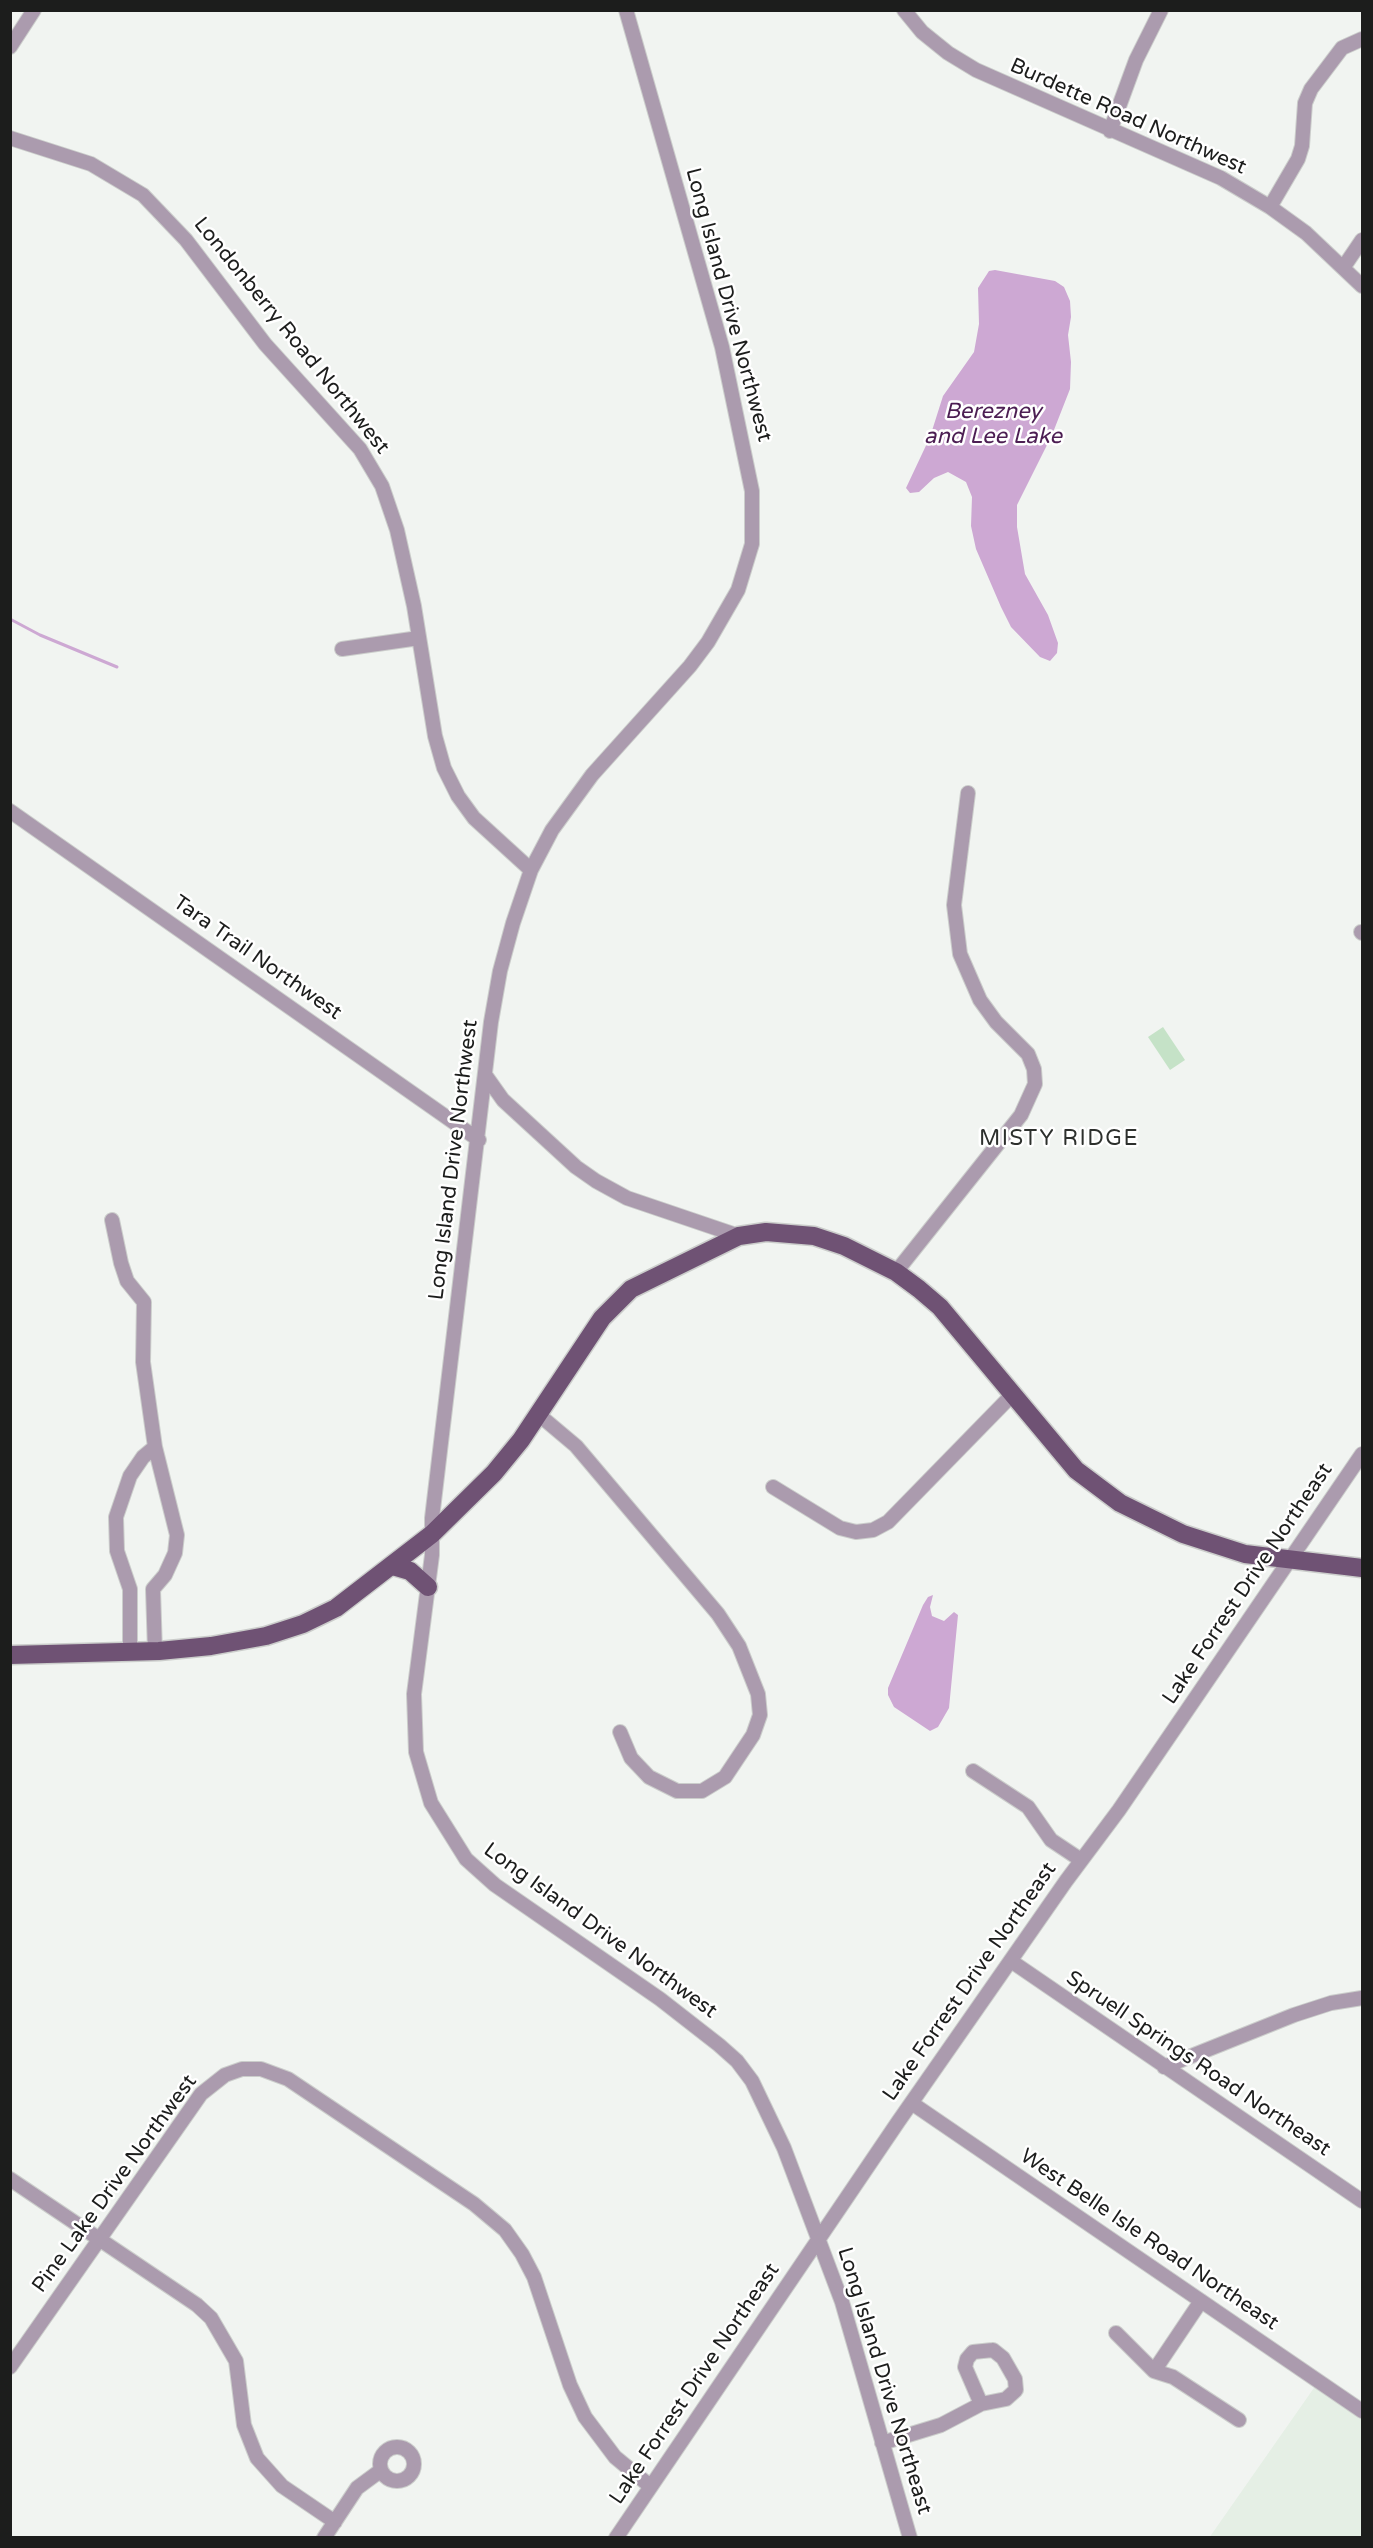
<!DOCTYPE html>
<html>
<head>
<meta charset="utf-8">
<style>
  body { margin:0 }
  #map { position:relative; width:1373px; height:2548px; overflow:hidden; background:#f1f4f1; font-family:"Varela Round",sans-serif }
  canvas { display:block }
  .frame { position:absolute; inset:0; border:12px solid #1c1d1c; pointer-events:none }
</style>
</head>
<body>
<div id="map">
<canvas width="1373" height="2548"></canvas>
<div class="frame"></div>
</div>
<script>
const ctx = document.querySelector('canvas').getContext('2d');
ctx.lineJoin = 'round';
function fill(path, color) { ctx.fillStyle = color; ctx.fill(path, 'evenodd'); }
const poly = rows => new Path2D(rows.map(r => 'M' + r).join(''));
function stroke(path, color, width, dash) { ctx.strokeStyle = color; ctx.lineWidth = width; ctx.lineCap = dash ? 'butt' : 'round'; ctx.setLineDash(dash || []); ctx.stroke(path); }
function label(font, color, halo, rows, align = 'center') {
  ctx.font = font + ' "Varela Round",sans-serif'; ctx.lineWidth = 5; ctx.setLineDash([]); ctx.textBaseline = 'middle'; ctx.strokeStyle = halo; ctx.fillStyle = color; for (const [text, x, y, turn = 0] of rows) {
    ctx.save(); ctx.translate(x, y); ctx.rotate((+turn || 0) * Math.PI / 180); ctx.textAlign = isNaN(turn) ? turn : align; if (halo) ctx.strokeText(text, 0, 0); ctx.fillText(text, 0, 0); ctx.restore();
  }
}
fill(poly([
  [1316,2385,1362,2416,1362,2537,1209,2538]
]), '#e5efe5');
fill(poly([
  [1163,1027,1185,1060,1170,1070,1148,1037]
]), '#c5e2c7');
fill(poly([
  [995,270,1055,281,1064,287,1070,301,1071,317,1068,335,1071,362,1070,389,1052,435,1017,505,1017,527,1025,574,1048,615,1058,643,1057,653,1050,661,1040,657,1011,627,1001,607,976,549,971,526,972,497,966,482,948,472,934,478,919,492,910,493,906,488,930,437,943,396,974,352,979,324,978,288,989,271],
  [933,1595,930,1607,932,1616,944,1621,954,1612,958,1615,949,1708,938,1727,930,1731,894,1707,888,1695,888,1688,923,1605,928,1597]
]), '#cda8d3');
stroke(poly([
  [10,619,40,635,117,667]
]), '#cda8d3', 3);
const minor = poly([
  [626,10,722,347,752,491,752,544,738,590,708,642,690,666,592,775,552,830,531,870,513,923,500,971,491,1022,432,1518,432,1555,414,1694,416,1752,431,1803,466,1859,495,1885,660,1999,719,2045,737,2061,752,2081,784,2148,842,2302,910,2538],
  [904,10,922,32,948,53,976,70,1221,178,1270,207,1306,233,1362,286],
  [10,47,34,10],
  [1110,131,1136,60,1161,10],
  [10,138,91,164,143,195,186,240,265,344,360,449,382,486,397,530,414,606,435,736,444,768,458,796,474,818,531,870],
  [1270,207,1298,159,1302,146,1305,103,1311,89,1342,48,1362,39],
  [1343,268,1362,240],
  [342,649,419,638],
  [10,811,479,1140],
  [1361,932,1362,933],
  [486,1076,503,1100,576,1167,596,1181,627,1198,739,1236],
  [112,1220,121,1263,127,1281,144,1302,143,1362,155,1447,177,1535,175,1553,165,1575,153,1589,155,1652],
  [896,1272,1021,1115,1035,1084,1034,1069,1028,1054,996,1022,980,1000,960,954,954,905,968,793],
  [538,1414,576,1446,718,1614,739,1646,758,1694,760,1715,753,1735,725,1777,702,1791,677,1791,649,1777,631,1758,620,1732],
  [773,1487,840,1528,856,1532,873,1530,888,1522,1012,1395],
  [130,1652,130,1589,117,1551,116,1517,130,1476,143,1457,155,1447],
  [973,1771,1028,1807,1051,1840,1081,1860],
  [1011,1961,1362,2201],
  [1164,2067,1294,2015,1331,2003,1362,1998],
  [913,2104,1362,2411],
  [10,2179,197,2305,211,2318,236,2361,244,2425,257,2458,282,2486,335,2522],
  [1116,2333,1154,2371,1173,2377,1239,2420],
  [993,2350,1003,2358,1015,2379,1016,2390,1006,2399,981,2404,965,2367,967,2359,973,2352,993,2350],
  [10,2367,201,2094,225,2075,242,2069,261,2069,288,2079,474,2204,505,2230,522,2254,534,2277,570,2385,585,2417,615,2457,650,2486],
  [1154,2371,1201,2301],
  [882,2443,941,2425,981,2404],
  '380 2464a17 17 0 1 1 34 0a17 17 0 1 1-34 0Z',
  [324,2538,357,2488,380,2471],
  [616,2538,898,2122,1066,1881,1119,1810,1362,1454]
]);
const major = poly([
  [393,1566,410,1571,428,1587],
  [10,1655,159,1651,211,1646,266,1636,303,1624,336,1608,432,1534,494,1473,521,1440,602,1318,631,1289,739,1236,766,1232,814,1236,844,1246,896,1272,919,1289,940,1307,1076,1470,1120,1503,1183,1534,1245,1554,1362,1568]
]);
stroke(minor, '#cbcdcb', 16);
stroke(major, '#cbcdcb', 21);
stroke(minor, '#ab9bae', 14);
stroke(major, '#6f5274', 18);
label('21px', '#1c1d1c', '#fff', [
  ["Burdette Road Northwest",1128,117,24],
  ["Long Island Drive Northwest",728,305,75],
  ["Londonberry Road Northwest",291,336,51],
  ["Tara Trail Northwest",257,958,35],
  ["Long Island Drive Northwest",454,1160,-83],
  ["Lake Forrest Drive Northeast",1248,1584,-56],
  ["Long Island Drive Northwest",600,1931,36],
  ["Lake Forrest Drive Northeast",970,1982,-55],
  ["Spruell Springs Road Northeast",1198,2064,34],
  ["Pine Lake Drive Northwest",115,2184,-54],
  ["West Belle Isle Road Northeast",1149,2240,34],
  ["Long Island Drive Northeast",884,2381,73],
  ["Lake Forrest Drive Northeast",695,2384,-56]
]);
label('italic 22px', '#4c1e53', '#fff', [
  ["Berezney",993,412],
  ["and Lee Lake",993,437]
]);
ctx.letterSpacing = '1.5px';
label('22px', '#2d302d', '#fff', [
  ["MISTY RIDGE",1059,1139]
]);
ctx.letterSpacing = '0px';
</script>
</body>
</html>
